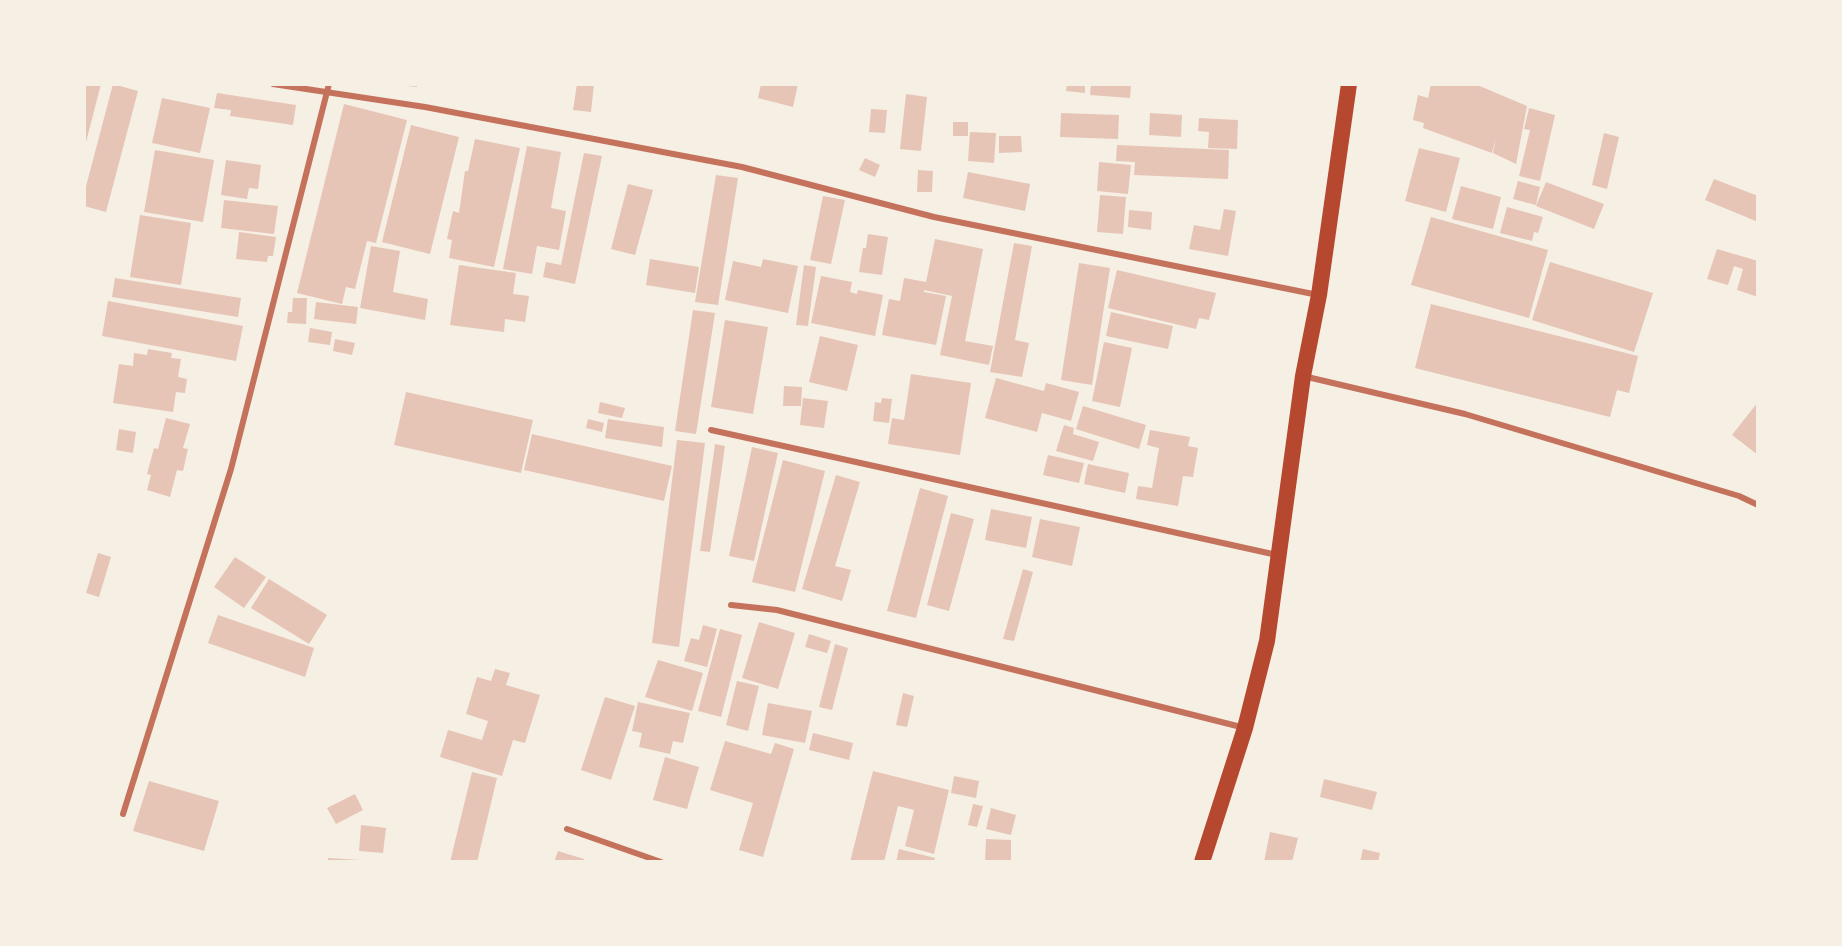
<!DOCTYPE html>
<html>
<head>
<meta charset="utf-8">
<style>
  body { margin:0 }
  #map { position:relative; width:1842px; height:946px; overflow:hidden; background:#f6efe4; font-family:"Nunito Sans",sans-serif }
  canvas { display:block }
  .frame { position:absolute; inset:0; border:86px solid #f6efe4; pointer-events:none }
</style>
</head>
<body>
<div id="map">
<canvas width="1842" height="946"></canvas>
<div class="frame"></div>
</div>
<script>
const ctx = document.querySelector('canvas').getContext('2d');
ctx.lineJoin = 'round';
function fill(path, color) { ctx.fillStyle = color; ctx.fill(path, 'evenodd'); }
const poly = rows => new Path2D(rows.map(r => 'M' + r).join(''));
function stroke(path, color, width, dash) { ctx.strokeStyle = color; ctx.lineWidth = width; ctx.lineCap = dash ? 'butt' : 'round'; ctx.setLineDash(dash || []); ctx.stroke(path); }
fill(poly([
  [84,84,101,84,85,146,84,146],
  [113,84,138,91,106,212,84,206,84,194],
  [385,84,417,84,417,87],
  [577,84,594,84,591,112,573,110],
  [761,84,798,84,793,107,758,98],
  [1067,84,1085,84,1085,93,1066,91],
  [1091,84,1131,84,1130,98,1090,95],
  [1431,84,1475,84,1527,106,1516,164,1493,153,1496,137,1492,153,1423,128,1424,123,1413,120,1418,95,1428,98],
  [217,93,296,105,293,125,230,116,231,110,214,108],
  [906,94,927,97,921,151,900,149],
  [162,98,210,108,200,153,152,143],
  [344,104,407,120,376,243,367,241,355,289,346,287,342,304,297,293],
  [1529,108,1555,115,1540,181,1519,176,1530,130,1524,129],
  [871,109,887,110,885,133,869,132],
  [1061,113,1119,115,1118,139,1060,137],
  [1150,113,1182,115,1181,137,1149,135],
  [1199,118,1238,120,1237,149,1208,148,1209,132,1198,131],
  [953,122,968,122,968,136,953,136],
  [411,125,459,137,430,254,382,242],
  [970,132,996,133,994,163,968,161],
  [1604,133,1619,137,1607,189,1592,185],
  [999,136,1021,136,1022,152,999,153],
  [475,139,520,148,494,267,449,258,452,240,447,239,453,211,459,213,465,171,468,171],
  [1117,145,1229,150,1228,179,1134,175,1135,162,1116,161],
  [527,146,561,152,551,208,566,211,559,250,537,246,532,274,503,269],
  [1419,148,1460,158,1446,212,1405,201],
  [155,150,214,160,203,222,144,212],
  [584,153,602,156,575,284,543,277,546,262,561,265],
  [865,158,880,165,875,177,859,170],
  [226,160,261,165,258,189,249,188,247,199,221,195],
  [1099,162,1131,165,1128,194,1097,191],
  [918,170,933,171,932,192,917,192],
  [968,172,1030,184,1025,211,963,198],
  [716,175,738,178,718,305,695,302],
  [1714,179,1758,196,1758,222,1705,200],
  [1518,181,1540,187,1536,205,1513,199],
  [1546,182,1604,204,1594,229,1536,206],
  [628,184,653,190,635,255,611,249],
  [1461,186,1501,197,1493,229,1452,219],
  [1100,195,1126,197,1123,234,1097,232],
  [823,196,845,200,831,264,810,260],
  [224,200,278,206,274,234,221,228],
  [1507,207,1543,217,1538,233,1534,232,1532,241,1500,233],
  [1224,209,1236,211,1228,256,1189,249,1194,225,1220,230],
  [1129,210,1152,212,1151,230,1128,227],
  [140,215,191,223,181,285,130,277],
  [1431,217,1548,250,1529,318,1411,285],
  [239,232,276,237,273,256,268,256,267,262,236,259],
  [868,234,888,237,882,275,859,272,863,248,866,248],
  [935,239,983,249,965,341,993,346,989,365,940,355,952,296,924,290,924,292,946,296,936,345,882,335,889,299,900,301,904,278,926,282],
  [1014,243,1032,246,1015,340,1029,343,1022,377,990,372],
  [371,246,400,251,393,292,428,299,425,320,360,308],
  [1717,249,1758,261,1758,297,1737,290,1743,269,1734,266,1728,285,1707,279],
  [650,259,699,267,695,293,646,285],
  [763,259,798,266,788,313,725,300,733,261,761,267],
  [1550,262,1653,293,1634,352,1532,320],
  [1079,263,1110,268,1092,385,1061,380],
  [459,265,516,273,513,294,529,296,525,322,505,319,504,332,450,325],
  [804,265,816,267,808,326,796,325],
  [1117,270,1216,293,1209,320,1199,318,1196,329,1108,308],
  [821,276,852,282,850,292,857,294,858,290,883,295,875,336,811,323],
  [115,278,241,298,238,317,112,297],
  [293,298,307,298,306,324,287,323,288,312,292,312],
  [108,301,243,326,236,361,102,336],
  [316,302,358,307,356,324,314,319],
  [1431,304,1638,356,1629,393,1617,390,1610,417,1415,368],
  [693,310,715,313,696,434,675,431],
  [1111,312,1173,326,1168,349,1106,336],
  [725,320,768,327,753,414,711,407],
  [310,328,332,332,330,345,308,342],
  [820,336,858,345,847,391,809,382],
  [335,339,355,343,352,355,333,351],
  [1104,342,1132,348,1120,407,1092,401],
  [148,349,172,353,171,358,181,359,178,377,187,379,185,393,176,392,173,412,113,403,119,364,133,366,134,353,147,355],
  [911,374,971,383,960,455,888,444,892,418,904,420],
  [996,378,1044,391,1046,383,1079,392,1071,421,1042,413,1037,432,985,418],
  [784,386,802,387,801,406,783,406],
  [406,392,533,420,521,473,394,445],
  [803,398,828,401,824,428,800,425],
  [882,398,892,399,889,423,873,421,875,402,881,403],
  [600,402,625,408,622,418,598,413],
  [1758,402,1758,455,1732,435],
  [1083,406,1146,425,1139,449,1076,429],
  [166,418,190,424,183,448,188,449,183,471,177,470,170,497,147,490,151,475,147,474,154,448,158,449],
  [588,419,604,423,602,432,586,428],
  [608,419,664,427,662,447,605,438],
  [1064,425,1074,428,1073,434,1099,442,1093,461,1056,451],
  [119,429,136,432,133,453,116,450],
  [1150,430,1190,437,1188,446,1198,448,1193,477,1183,476,1178,506,1136,499,1138,486,1152,488,1159,448,1147,445],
  [532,434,672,466,664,501,524,470],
  [677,440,705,443,679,647,652,643],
  [715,444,725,446,710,552,700,551],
  [752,447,778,453,754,561,729,556],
  [1048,455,1084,463,1079,483,1043,475],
  [783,460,825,471,795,592,752,582],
  [1088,464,1129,473,1125,493,1084,484],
  [836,475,860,482,835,566,851,570,842,601,802,589],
  [920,488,948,496,916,618,887,611],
  [991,509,1032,517,1026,548,985,540],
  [951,513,974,519,949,611,927,605],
  [1040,519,1080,527,1072,566,1032,557],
  [98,553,111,557,99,597,86,593],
  [235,557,266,577,244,608,214,587],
  [1023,569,1033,572,1014,641,1003,639],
  [269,579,327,615,309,644,251,608],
  [218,615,314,648,305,677,208,643],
  [759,622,795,633,778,689,742,678],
  [703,625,717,629,707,667,684,661,691,638,699,640],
  [720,629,742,635,721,717,698,711],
  [809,634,831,641,827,653,805,647],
  [835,644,848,648,832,710,819,707],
  [658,660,703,673,692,711,645,697],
  [495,669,510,673,506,685,540,695,525,743,513,740,502,776,440,757,448,730,482,740,488,721,466,714,477,677,491,681],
  [737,681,759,686,748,731,726,725],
  [903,693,914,696,907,727,896,725],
  [605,697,635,706,611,780,581,770],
  [638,702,690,713,683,743,673,741,670,754,639,747,642,733,632,731],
  [768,703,812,711,805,743,762,735],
  [813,733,853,743,849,760,809,750],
  [725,741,771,754,775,743,794,749,763,857,739,850,753,803,710,790],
  [665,757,699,767,687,809,653,800],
  [873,771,949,790,934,854,905,846,914,810,898,806,884,862,850,862],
  [472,772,497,778,477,862,450,862],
  [954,776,979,781,976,798,951,793],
  [1324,779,1377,792,1372,810,1320,797],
  [149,781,219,801,204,851,133,831],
  [355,794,363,810,336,824,327,808],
  [973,804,983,806,977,827,968,825],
  [991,808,1016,815,1011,835,986,829],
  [361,825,386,828,383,853,359,851],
  [1270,832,1298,838,1292,862,1264,862],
  [986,839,1011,840,1011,862,985,862],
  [899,849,935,858,934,862,896,862],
  [1363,849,1380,853,1378,862,1360,862],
  [558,851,584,859,583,862,554,862],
  [328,858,361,860,361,862,328,862]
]), '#e6c5b7');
stroke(poly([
  [273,84,425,107,742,167,934,217,1318,295],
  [1303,376,1465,414,1739,496,1758,505],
  [711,430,1277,555],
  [731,605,777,610,1245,728],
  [123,814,231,469,329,84],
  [567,829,661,862]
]), '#c5725c', 6);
stroke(poly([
  [1202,862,1245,728,1267,641,1303,376,1319,295,1349,84]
]), '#b5482f', 16);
</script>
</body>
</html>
